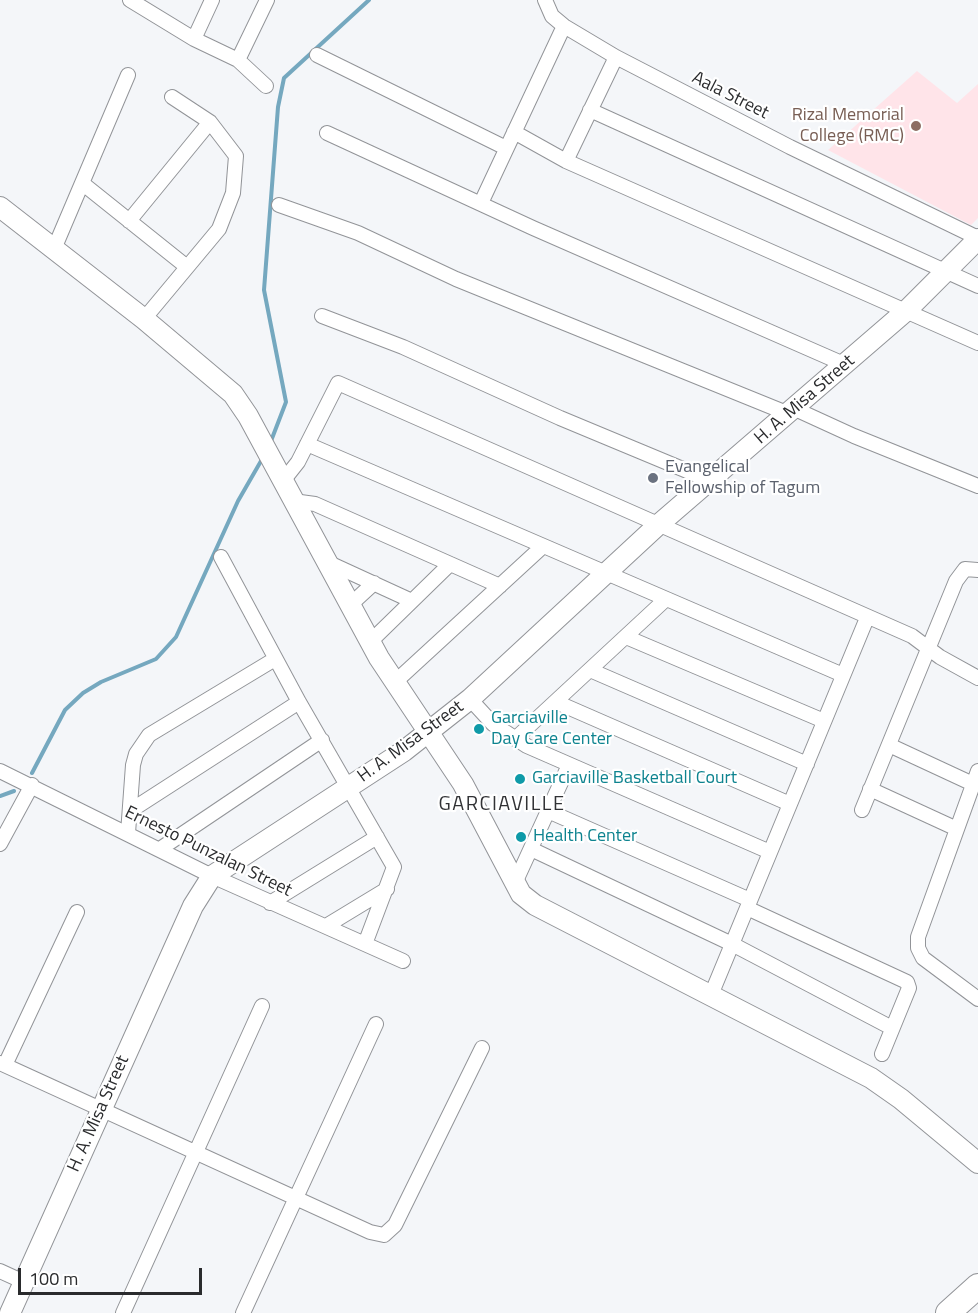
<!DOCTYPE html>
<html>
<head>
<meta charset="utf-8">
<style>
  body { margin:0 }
  #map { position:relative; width:978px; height:1313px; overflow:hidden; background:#f4f6f9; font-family:"Titillium Web",sans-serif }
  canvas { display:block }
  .scale { position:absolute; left:18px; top:1268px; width:184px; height:27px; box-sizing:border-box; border:3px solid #2a2b2d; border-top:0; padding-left:8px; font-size:18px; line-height:21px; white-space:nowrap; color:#2a2b2d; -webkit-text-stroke:4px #fff; paint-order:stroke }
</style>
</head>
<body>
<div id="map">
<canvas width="978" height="1313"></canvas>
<div class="scale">100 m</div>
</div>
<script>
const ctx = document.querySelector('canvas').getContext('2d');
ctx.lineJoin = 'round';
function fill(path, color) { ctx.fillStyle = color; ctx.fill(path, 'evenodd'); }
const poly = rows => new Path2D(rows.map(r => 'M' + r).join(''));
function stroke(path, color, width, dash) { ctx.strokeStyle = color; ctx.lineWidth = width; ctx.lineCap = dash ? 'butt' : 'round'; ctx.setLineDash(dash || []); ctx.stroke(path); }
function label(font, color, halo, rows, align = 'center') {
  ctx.font = font + ' "Titillium Web",sans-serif'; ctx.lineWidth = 4.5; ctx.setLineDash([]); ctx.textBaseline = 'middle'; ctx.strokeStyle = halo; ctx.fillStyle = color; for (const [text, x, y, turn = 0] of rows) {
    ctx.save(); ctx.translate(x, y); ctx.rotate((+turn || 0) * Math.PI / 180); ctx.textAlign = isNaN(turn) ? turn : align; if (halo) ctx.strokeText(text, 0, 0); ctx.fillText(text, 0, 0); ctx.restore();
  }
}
fill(poly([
  [917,71,957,103,978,84,978,218,971,225,828,150]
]), '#ffe4e9');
stroke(poly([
  [271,441,286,402,264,290,278,107,284,78,369,0],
  [32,773,65,710,83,693,101,682,156,659,176,637,238,501,261,461],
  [0,796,14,791]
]), '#75a8bf', 4);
const street = poly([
  [130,0,194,39,238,60,266,86],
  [545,0,552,16,564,26,616,57,790,147,978,238],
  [194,39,212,0],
  [317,55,506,148],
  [238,60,267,0],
  [590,110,978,286],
  [514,132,566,161,978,343],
  [327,133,533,228,846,365],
  [566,161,616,57],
  [82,183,187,267],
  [481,203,564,26],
  [279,205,358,233,456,279,789,414],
  [129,221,210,122],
  [54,249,128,75],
  [322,316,403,347,560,418,709,480],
  [144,319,219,229,233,193,236,156,210,122,172,97],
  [795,409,854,436,978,486],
  [307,444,843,675],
  [283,481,298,462,338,383,912,636,940,657,978,678],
  [293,501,315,504,500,586],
  [221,557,299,702,394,867,365,944],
  [327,562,412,601],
  [349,606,374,583],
  [626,637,824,721],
  [370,642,450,564],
  [590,670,807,764],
  [394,683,542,547],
  [470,699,493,724,527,746,770,852],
  [556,702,790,804],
  [515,739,666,599],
  [889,745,973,784],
  [0,771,212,876,403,961],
  [978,771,918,937,918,948,923,958,978,999],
  [870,789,957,829],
  [862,810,956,581,965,569,978,570],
  [130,811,299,702],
  [548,811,750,900],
  [128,833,133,765,136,754,149,735,275,659],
  [0,844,32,785],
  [160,849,322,740],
  [531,849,732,944,892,1028],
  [515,883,569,765],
  [270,903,377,837],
  [747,908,907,982,909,988,882,1054],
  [326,926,387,889],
  [711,995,867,618],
  [0,1063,370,1232,384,1235,395,1225,482,1048],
  [5,1065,77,912],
  [0,1271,24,1282],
  [123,1313,262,1006],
  [243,1313,376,1024]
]);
const secondary = poly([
  [0,207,144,319,233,394,248,416,379,658,463,784,521,894,535,905,871,1078,901,1099,978,1163],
  [10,1313,193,906,212,876,404,751,470,699,658,525,906,311,978,239]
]);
const highway = poly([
  [948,1313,978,1286]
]);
stroke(street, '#929498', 16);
stroke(secondary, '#929498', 22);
stroke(highway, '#929498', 26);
stroke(street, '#fff', 14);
stroke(secondary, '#fff', 20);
stroke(highway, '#fff', 24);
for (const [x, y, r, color] of [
  [916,126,6,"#8d6e63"],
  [653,478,6,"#6b7280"],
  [479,729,6,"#0f9aa8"],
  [520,779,6,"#0f9aa8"],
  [521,837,6,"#0f9aa8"]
]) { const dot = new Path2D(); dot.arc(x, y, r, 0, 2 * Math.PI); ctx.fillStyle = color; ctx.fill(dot); stroke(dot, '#fff', 2); }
label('18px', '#2a2b2d', '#fff', [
  ["Aala Street",730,96,27],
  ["H. A. Misa Street",805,400,-41],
  ["H. A. Misa Street",411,742,-36],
  ["Ernesto Punzalan Street",208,852,26],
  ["H. A. Misa Street",99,1114,-66]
]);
label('18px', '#785e54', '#fff', [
  ["Rizal Memorial",904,116],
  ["College (RMC)",904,137]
], 'right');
label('18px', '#5b616d', '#fff', [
  ["Evangelical",665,468],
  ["Fellowship of Tagum",665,489]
], 'left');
label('18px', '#0d838f', '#fff', [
  ["Garciaville",491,719],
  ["Day Care Center",491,740],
  ["Garciaville Basketball Court",532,779],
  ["Health Center",533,837]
], 'left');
ctx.letterSpacing = '1.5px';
label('20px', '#313235', '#fff', [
  ["GARCIAVILLE",502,805]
]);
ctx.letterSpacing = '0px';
</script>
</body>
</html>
